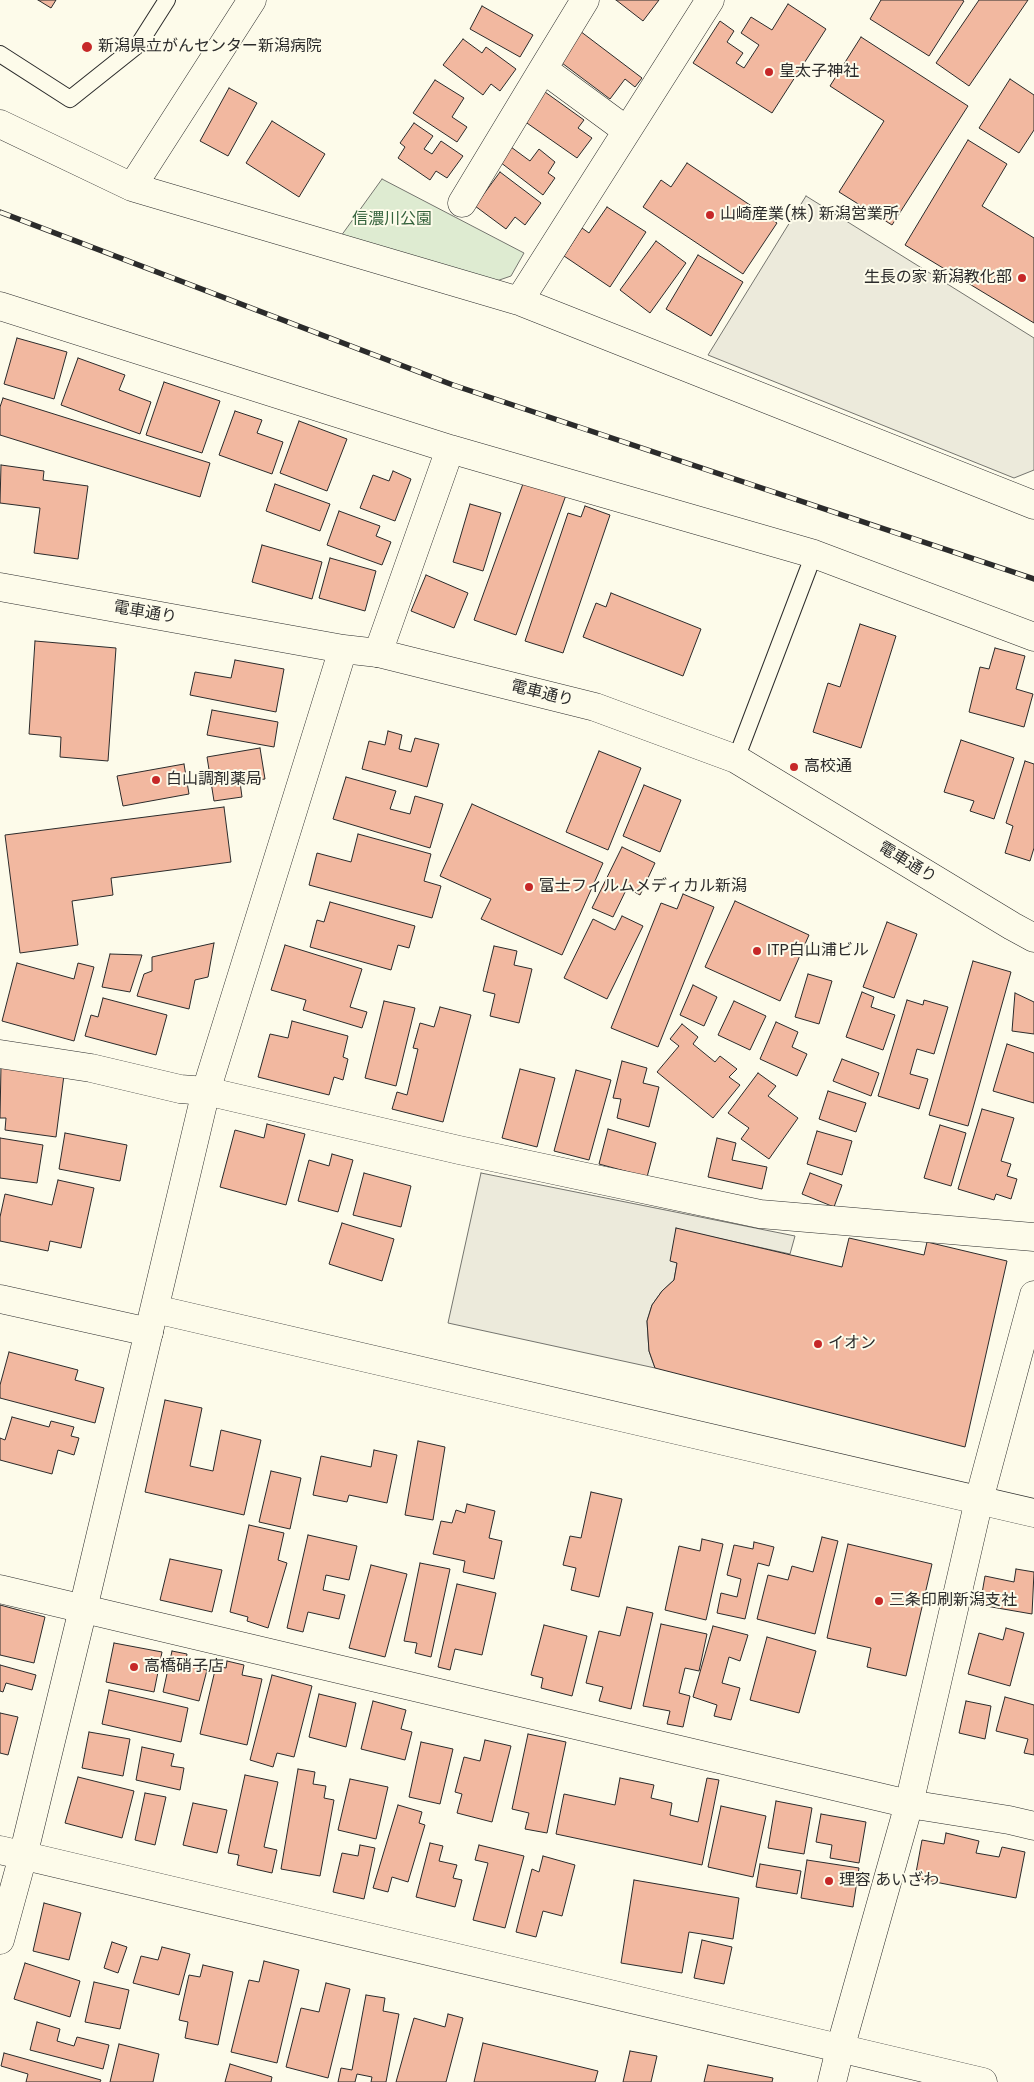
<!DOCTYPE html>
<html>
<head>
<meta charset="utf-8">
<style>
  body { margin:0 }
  canvas { display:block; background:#fdfbea }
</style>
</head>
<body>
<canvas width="1034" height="2082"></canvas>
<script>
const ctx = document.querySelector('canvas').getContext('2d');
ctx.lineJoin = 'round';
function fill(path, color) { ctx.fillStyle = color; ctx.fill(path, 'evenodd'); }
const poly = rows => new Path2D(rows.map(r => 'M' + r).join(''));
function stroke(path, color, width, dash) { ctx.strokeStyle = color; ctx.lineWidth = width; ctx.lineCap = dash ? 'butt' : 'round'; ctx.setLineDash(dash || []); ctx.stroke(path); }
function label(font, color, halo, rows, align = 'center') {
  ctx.font = font + ' Poppins,"Noto Sans JP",sans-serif'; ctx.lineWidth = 4; ctx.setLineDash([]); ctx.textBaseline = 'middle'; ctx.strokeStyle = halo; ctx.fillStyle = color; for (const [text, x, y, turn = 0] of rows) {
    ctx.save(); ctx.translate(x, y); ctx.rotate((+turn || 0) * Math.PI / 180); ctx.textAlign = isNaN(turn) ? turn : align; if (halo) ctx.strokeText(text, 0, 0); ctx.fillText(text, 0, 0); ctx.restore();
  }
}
const green = poly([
  [382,179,524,253,511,276,485,285,341,236,382,179]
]);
fill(green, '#deebd1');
stroke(green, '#74746e', 1);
const parking = poly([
  [806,196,1034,338,1034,470,1014,478,708,355,806,196],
  [481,1173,795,1236,790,1254,676,1229,677,1263,674,1280,662,1291,652,1305,647,1321,649,1351,655,1368,448,1323,481,1173]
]);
fill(parking, '#eceadb');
stroke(parking, '#74746e', 1);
const building = poly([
  [38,0,56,0,51,8,38,0],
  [616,0,659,0,643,21,616,0],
  [881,0,962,0,964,1,929,56,870,19,881,0],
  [979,0,1028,0,969,86,936,63,979,0],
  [788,4,826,29,772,113,693,63,720,21,734,31,727,42,743,53,736,63,744,68,759,45,741,33,751,17,772,30,788,4],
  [482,6,533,35,520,57,470,29,482,6],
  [580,31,642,78,635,87,625,79,610,99,558,60,580,31],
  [861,37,968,106,892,225,839,192,884,121,830,86,861,37],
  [463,39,482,53,486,47,516,69,500,91,491,84,483,95,443,65,463,39],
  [1010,79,1034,95,1034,130,1019,153,979,128,1010,79],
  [435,80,464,98,452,117,467,127,457,142,413,113,435,80],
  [229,88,257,103,228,156,200,141,229,88],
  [545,92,584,120,578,128,592,138,577,158,524,121,545,92],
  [272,121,325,154,299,197,246,163,272,121],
  [414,123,433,136,424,149,432,154,441,141,463,156,447,178,436,171,430,180,398,158,405,147,400,143,414,123],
  [968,140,1007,164,982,206,1034,238,1034,323,905,245,968,140],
  [511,147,530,161,539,149,555,162,548,173,555,178,543,195,500,162,511,147],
  [687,163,777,223,743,274,643,207,661,180,671,187,687,163],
  [500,172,541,203,525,225,515,217,506,229,475,206,500,172],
  [607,207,646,232,610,287,564,256,582,228,589,233,607,207],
  [656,241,686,263,650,313,620,290,656,241],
  [698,255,743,282,711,336,666,309,698,255],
  [17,338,67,352,54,399,4,384,17,338],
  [78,358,125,375,119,390,151,402,140,434,61,405,78,358],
  [164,382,220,401,202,453,146,435,164,382],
  [3,398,210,463,200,497,0,435,0,407,3,398],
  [235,411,262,420,257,433,283,442,272,474,219,455,235,411],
  [299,421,347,439,327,491,280,473,299,421],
  [1,465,44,471,43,480,88,486,78,559,34,553,40,508,0,503,1,465],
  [393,471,411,479,395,521,360,508,373,475,389,481,393,471],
  [524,481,566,495,516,635,474,620,524,481],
  [275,484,330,504,320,531,266,511,275,484],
  [470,504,501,513,483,571,453,562,470,504],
  [585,506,610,515,563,653,525,641,568,513,581,517,585,506],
  [339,511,380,526,376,536,391,542,382,565,327,545,339,511],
  [262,545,322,562,312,599,252,582,262,545],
  [330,558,376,571,365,611,319,598,330,558],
  [426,575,468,593,454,628,411,611,426,575],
  [611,593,701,629,683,676,583,637,596,603,606,607,611,593],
  [860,624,896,636,861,748,813,732,828,683,840,687,860,624],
  [35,641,116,648,108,761,60,757,61,737,29,734,35,641],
  [995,648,1025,656,1016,689,1033,694,1024,727,969,712,980,667,989,669,995,648],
  [235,660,284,669,276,712,190,695,195,672,231,678,235,660],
  [212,710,278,722,274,747,207,735,212,710],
  [388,731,402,735,399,749,411,752,415,738,439,744,427,787,362,769,369,741,385,745,388,731],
  [961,740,1014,758,994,819,970,811,974,801,944,792,961,740],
  [260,748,265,779,240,782,242,797,214,801,207,757,260,748],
  [599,751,641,768,608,850,566,832,599,751],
  [1025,761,1034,764,1034,848,1030,861,1005,853,1013,826,1006,823,1025,761],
  [184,764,189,794,123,806,117,776,184,764],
  [346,777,396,791,390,809,410,814,415,796,443,804,430,848,333,819,346,777],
  [644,785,681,800,660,852,623,836,644,785],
  [472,804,603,863,562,955,481,919,491,899,440,876,472,804],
  [224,807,231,862,111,878,113,895,72,901,78,945,20,953,5,835,224,807],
  [358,834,431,854,424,881,441,886,432,918,309,885,317,853,351,862,358,834],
  [622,847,655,863,640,895,627,888,613,917,592,908,622,847],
  [683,894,714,907,658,1047,611,1028,661,903,677,909,683,894],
  [735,901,809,935,780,1001,705,967,735,901],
  [330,902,415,926,409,948,398,945,391,970,310,947,317,920,324,922,330,902],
  [622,916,643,926,607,999,564,978,593,919,615,930,622,916],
  [887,922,917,934,894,998,863,987,887,922],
  [214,943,208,977,195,980,189,1009,137,996,144,974,152,971,152,957,214,943],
  [285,945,362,969,350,1007,367,1012,362,1028,303,1010,306,1000,271,990,285,945],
  [494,946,517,951,514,965,532,969,519,1023,490,1016,495,994,483,991,494,946],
  [110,954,142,955,130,992,102,987,110,954],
  [973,961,1011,972,968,1126,929,1115,973,961],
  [17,963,74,979,78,963,94,967,74,1041,2,1021,17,963],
  [808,974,832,981,819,1024,795,1017,808,974],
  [693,985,717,997,704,1026,680,1015,693,985],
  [862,992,874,997,871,1007,895,1015,883,1050,846,1037,862,992],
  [1015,993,1034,1002,1034,1034,1012,1031,1015,993],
  [103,998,167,1015,156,1055,85,1036,91,1015,98,1017,103,998],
  [907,1000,923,1005,924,1000,948,1007,934,1054,917,1049,910,1074,928,1079,919,1109,878,1096,907,1000],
  [384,1001,415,1008,396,1086,365,1078,384,1001],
  [734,1001,766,1016,750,1050,718,1035,734,1001],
  [440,1007,471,1015,443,1122,392,1109,397,1092,407,1095,418,1049,413,1048,420,1023,434,1027,440,1007],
  [292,1021,348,1036,343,1057,348,1059,343,1080,334,1077,329,1095,258,1077,270,1034,288,1038,292,1021],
  [776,1022,798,1032,792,1047,807,1054,797,1076,760,1059,776,1022],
  [682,1024,698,1037,693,1044,715,1062,720,1056,737,1069,729,1077,740,1085,713,1118,657,1072,679,1046,670,1039,682,1024],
  [1007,1044,1034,1053,1034,1103,993,1091,1007,1044],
  [842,1059,879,1073,871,1096,833,1081,842,1059],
  [622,1061,647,1068,643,1083,659,1087,649,1127,617,1118,621,1099,613,1098,622,1061],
  [1,1066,64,1075,56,1137,5,1130,6,1118,0,1118,1,1066],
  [520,1069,555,1078,537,1147,502,1138,520,1069],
  [576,1070,611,1080,589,1160,554,1151,576,1070],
  [758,1073,776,1086,768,1096,798,1118,769,1159,741,1139,749,1128,728,1113,758,1073],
  [828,1091,866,1103,856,1132,819,1119,828,1091],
  [982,1109,1014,1118,1001,1161,1011,1164,1007,1176,1017,1179,1011,1199,996,1194,994,1200,958,1189,982,1109],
  [267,1124,305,1134,286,1205,220,1187,235,1130,264,1138,267,1124],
  [940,1125,966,1133,951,1186,924,1178,940,1125],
  [608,1129,656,1143,647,1177,599,1164,608,1129],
  [817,1131,852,1141,842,1175,807,1164,817,1131],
  [65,1133,127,1145,120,1181,59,1169,65,1133],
  [0,1138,43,1145,37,1183,0,1178,0,1138],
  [717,1138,736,1143,732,1160,767,1167,762,1189,708,1177,717,1138],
  [332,1154,353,1160,338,1212,298,1201,309,1160,329,1166,332,1154],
  [364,1173,411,1186,401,1227,353,1215,364,1173],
  [810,1173,842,1185,834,1207,802,1194,810,1173],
  [58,1180,94,1188,81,1248,50,1241,48,1251,0,1241,0,1217,5,1194,52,1205,58,1180],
  [342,1223,394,1239,382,1281,329,1264,342,1223],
  [676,1228,842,1267,849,1238,924,1255,927,1242,1007,1261,965,1447,655,1368,649,1351,647,1321,652,1305,662,1291,674,1280,677,1263,670,1261,676,1228],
  [9,1352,78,1370,75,1380,104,1388,95,1423,0,1398,0,1385,9,1352],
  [165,1400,202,1408,190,1466,213,1471,221,1430,261,1440,244,1515,145,1492,165,1400],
  [12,1417,49,1427,51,1421,74,1427,71,1436,79,1438,74,1455,58,1450,52,1474,0,1460,0,1438,5,1440,12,1417],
  [418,1441,445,1447,433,1520,405,1515,418,1441],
  [374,1450,397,1455,387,1503,349,1495,347,1502,313,1495,321,1456,371,1467,374,1450],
  [271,1471,301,1478,290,1529,259,1522,271,1471],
  [591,1492,622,1499,599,1597,571,1590,576,1568,563,1565,570,1536,581,1538,591,1492],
  [467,1504,495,1511,489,1538,502,1541,494,1579,463,1572,465,1561,433,1554,441,1521,452,1523,456,1510,465,1513,467,1504],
  [249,1525,284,1533,278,1560,287,1563,268,1628,247,1621,248,1617,230,1612,249,1525],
  [308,1535,357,1546,349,1580,326,1575,323,1590,345,1595,339,1619,308,1612,303,1632,287,1628,308,1535],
  [822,1537,838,1541,815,1634,757,1619,768,1575,788,1580,792,1566,813,1572,822,1537],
  [702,1539,723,1544,706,1620,665,1610,679,1546,700,1551,702,1539],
  [754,1542,774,1547,769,1566,758,1563,745,1619,717,1613,721,1593,737,1597,741,1579,727,1575,734,1545,753,1549,754,1542],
  [848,1544,932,1564,906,1676,867,1667,871,1648,827,1638,848,1544],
  [170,1559,222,1570,212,1612,160,1600,170,1559],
  [420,1563,450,1569,431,1657,415,1653,417,1643,404,1641,420,1563],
  [371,1565,407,1574,385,1657,349,1648,371,1565],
  [1016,1569,1034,1572,1032,1614,980,1605,985,1576,1014,1582,1016,1569],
  [457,1584,496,1593,482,1655,455,1649,450,1670,438,1667,457,1584],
  [0,1605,45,1617,34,1663,0,1655,0,1605],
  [627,1607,653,1613,631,1709,599,1701,603,1687,586,1683,599,1631,620,1636,627,1607],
  [661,1624,707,1634,699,1671,685,1668,679,1693,690,1696,683,1727,667,1724,670,1711,643,1706,661,1624],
  [544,1625,587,1636,572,1696,541,1688,543,1678,531,1675,544,1625],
  [713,1626,748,1635,740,1661,729,1657,722,1683,740,1688,731,1720,714,1716,717,1705,693,1697,713,1626],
  [1006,1628,1024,1633,1010,1686,968,1674,979,1633,1003,1640,1006,1628],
  [767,1637,816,1651,799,1713,750,1700,767,1637],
  [114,1643,162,1652,154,1692,106,1682,114,1643],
  [172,1651,187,1654,185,1665,207,1670,199,1701,163,1692,172,1651],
  [227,1661,244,1665,242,1675,262,1679,247,1745,200,1734,216,1666,226,1668,227,1661],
  [0,1665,36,1675,32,1690,6,1683,3,1692,0,1691,0,1665],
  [272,1675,312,1686,294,1757,277,1753,273,1767,250,1760,272,1675],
  [109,1690,188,1708,181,1742,102,1724,109,1690],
  [319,1694,356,1703,346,1747,309,1737,319,1694],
  [1005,1697,1034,1705,1034,1755,1024,1753,1028,1739,996,1731,1005,1697],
  [373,1701,406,1710,401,1729,412,1732,405,1760,361,1749,373,1701],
  [966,1701,991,1706,985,1739,959,1733,966,1701],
  [0,1713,18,1717,8,1755,0,1753,0,1713],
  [89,1732,130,1739,123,1776,82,1768,89,1732],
  [528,1734,566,1742,547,1833,525,1829,529,1813,512,1809,528,1734],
  [485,1740,511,1746,492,1822,457,1813,462,1794,455,1792,464,1757,480,1761,485,1740],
  [421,1742,453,1749,440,1804,409,1797,421,1742],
  [142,1747,174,1754,171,1766,184,1768,180,1790,136,1780,142,1747],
  [298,1769,315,1772,313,1784,326,1786,324,1798,334,1800,320,1876,281,1869,298,1769],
  [245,1775,278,1782,264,1847,277,1850,272,1873,237,1865,239,1855,228,1853,245,1775],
  [78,1777,134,1791,122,1838,65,1823,78,1777],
  [620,1778,654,1785,651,1798,672,1803,670,1815,698,1822,707,1778,719,1780,702,1865,556,1834,564,1794,615,1805,620,1778],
  [350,1779,388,1787,376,1839,338,1830,350,1779],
  [145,1793,166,1797,155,1845,135,1840,145,1793],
  [776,1801,812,1808,804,1854,768,1848,776,1801],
  [193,1803,227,1810,217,1853,183,1845,193,1803],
  [398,1805,422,1812,419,1823,425,1825,408,1882,392,1877,388,1892,373,1888,398,1805],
  [721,1806,766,1816,753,1877,708,1867,721,1806],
  [821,1814,866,1822,859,1863,830,1858,832,1845,816,1842,821,1814],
  [946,1833,979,1841,976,1853,999,1857,1002,1847,1025,1852,1016,1898,915,1878,922,1840,944,1844,946,1833],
  [430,1843,443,1846,439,1861,457,1865,453,1878,462,1880,455,1907,416,1897,430,1843],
  [360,1845,375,1848,364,1899,333,1892,342,1853,358,1856,360,1845],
  [479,1845,524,1856,505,1928,473,1920,488,1863,475,1860,479,1845],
  [543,1856,575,1865,562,1916,543,1911,536,1937,516,1932,532,1869,539,1872,543,1856],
  [807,1860,859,1868,853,1907,801,1898,807,1860],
  [760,1864,801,1871,797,1894,756,1887,760,1864],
  [634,1880,739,1898,733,1939,689,1932,682,1973,621,1963,634,1880],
  [44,1903,81,1913,69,1960,33,1951,44,1903],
  [702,1940,732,1947,724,1984,694,1978,702,1940],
  [112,1942,127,1947,118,1973,104,1968,112,1942],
  [162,1947,190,1954,179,1995,133,1983,141,1956,158,1960,162,1947],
  [264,1961,299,1970,277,2063,231,2052,249,1980,259,1982,264,1961],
  [25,1963,80,1981,70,2017,14,1999,25,1963],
  [203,1965,233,1972,218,2045,185,2038,188,2022,179,2020,189,1975,200,1977,203,1965],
  [94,1982,129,1990,120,2029,85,2022,94,1982],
  [326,1983,350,1989,328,2078,286,2067,301,2008,319,2012,326,1983],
  [366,1995,385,1998,383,2011,399,2014,386,2082,371,2082,372,2077,357,2074,355,2082,338,2082,341,2068,352,2070,366,1995],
  [448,2014,463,2018,446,2082,396,2082,414,2018,445,2027,448,2014],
  [37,2022,60,2029,57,2041,74,2046,77,2037,109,2045,103,2069,30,2050,37,2022],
  [483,2043,598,2071,595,2082,474,2082,483,2043],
  [119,2044,159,2054,153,2082,110,2082,119,2044],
  [630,2051,657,2056,651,2082,623,2082,630,2051],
  [4,2053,101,2080,100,2082,26,2082,28,2074,1,2066,4,2053],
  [230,2064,272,2077,271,2082,225,2082,230,2064],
  [708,2065,773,2078,772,2082,704,2082,708,2065]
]);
fill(building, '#f2b8a0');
stroke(building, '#2b2b2b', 1);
const lane = poly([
  [0,54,70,99,139,44,167,0],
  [736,759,814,554]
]);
const street = poly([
  [543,69,585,0],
  [0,124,132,187,519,301,1034,505],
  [132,187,252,0],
  [462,203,543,69,626,130],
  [519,301,710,0],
  [0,306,450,449,814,554,1034,637],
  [378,653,450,449],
  [0,1054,91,1068,180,1089,206,1091,459,1150,760,1214,1034,1237],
  [0,1299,149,1332],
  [0,1589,909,1804,1009,1820,1034,1826],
  [832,2082,840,2049,909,1804,979,1500,1034,1295]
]);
const secondary = poly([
  [0,587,343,649,378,653,595,707,736,759,1012,926,1034,938],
  [155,1309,1034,1513],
  [0,1850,983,2082],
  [0,1940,23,1856,83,1609,206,1091,343,649]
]);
stroke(lane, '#2b2b2b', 18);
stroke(street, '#2b2b2b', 29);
stroke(secondary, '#2b2b2b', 29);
stroke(lane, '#fdfbea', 16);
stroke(street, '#fdfbea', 28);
stroke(secondary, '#fdfbea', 28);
const rail = poly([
  [0,212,453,385,1034,579]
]);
stroke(rail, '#2b2b2b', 5.5);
stroke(rail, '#fdfbea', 4, [11]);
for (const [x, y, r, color] of [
  [87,47,6,"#c62828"],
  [769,72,5,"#c62828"],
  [710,215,5,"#c62828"],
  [1022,278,5,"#c62828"],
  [794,767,5,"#c62828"],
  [156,780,5,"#c62828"],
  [529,887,5,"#c62828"],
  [757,951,5,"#c62828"],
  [818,1344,5,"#c62828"],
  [879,1601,5,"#c62828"],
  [134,1667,5,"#c62828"],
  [829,1881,5,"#c62828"]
]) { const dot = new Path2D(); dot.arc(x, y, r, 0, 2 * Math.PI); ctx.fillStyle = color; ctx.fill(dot); stroke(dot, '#fdfbea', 2); }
label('16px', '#2b2b2b', '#fdfbea', [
  ["新潟県立がんセンター新潟病院",98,47],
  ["皇太子神社",779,72],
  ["山崎産業(株) 新潟営業所",720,215],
  ["生長の家 新潟教化部",1012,278,"right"],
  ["高校通",804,767],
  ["白山調剤薬局",166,780],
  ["富士フィルムメディカル新潟",539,887],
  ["ITP白山浦ビル",767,951],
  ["イオン",828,1344],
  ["三条印刷新潟支社",889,1601],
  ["高橋硝子店",144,1667],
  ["理容 あいざわ",839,1881]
], 'left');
label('16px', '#34623c', '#fdfbea', [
  ["信濃川公園",392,220]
]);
label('16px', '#2b2b2b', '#fdfbea', [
  ["電車通り",145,613,10],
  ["電車通り",542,694,14],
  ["電車通り",907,863,31]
]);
</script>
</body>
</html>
